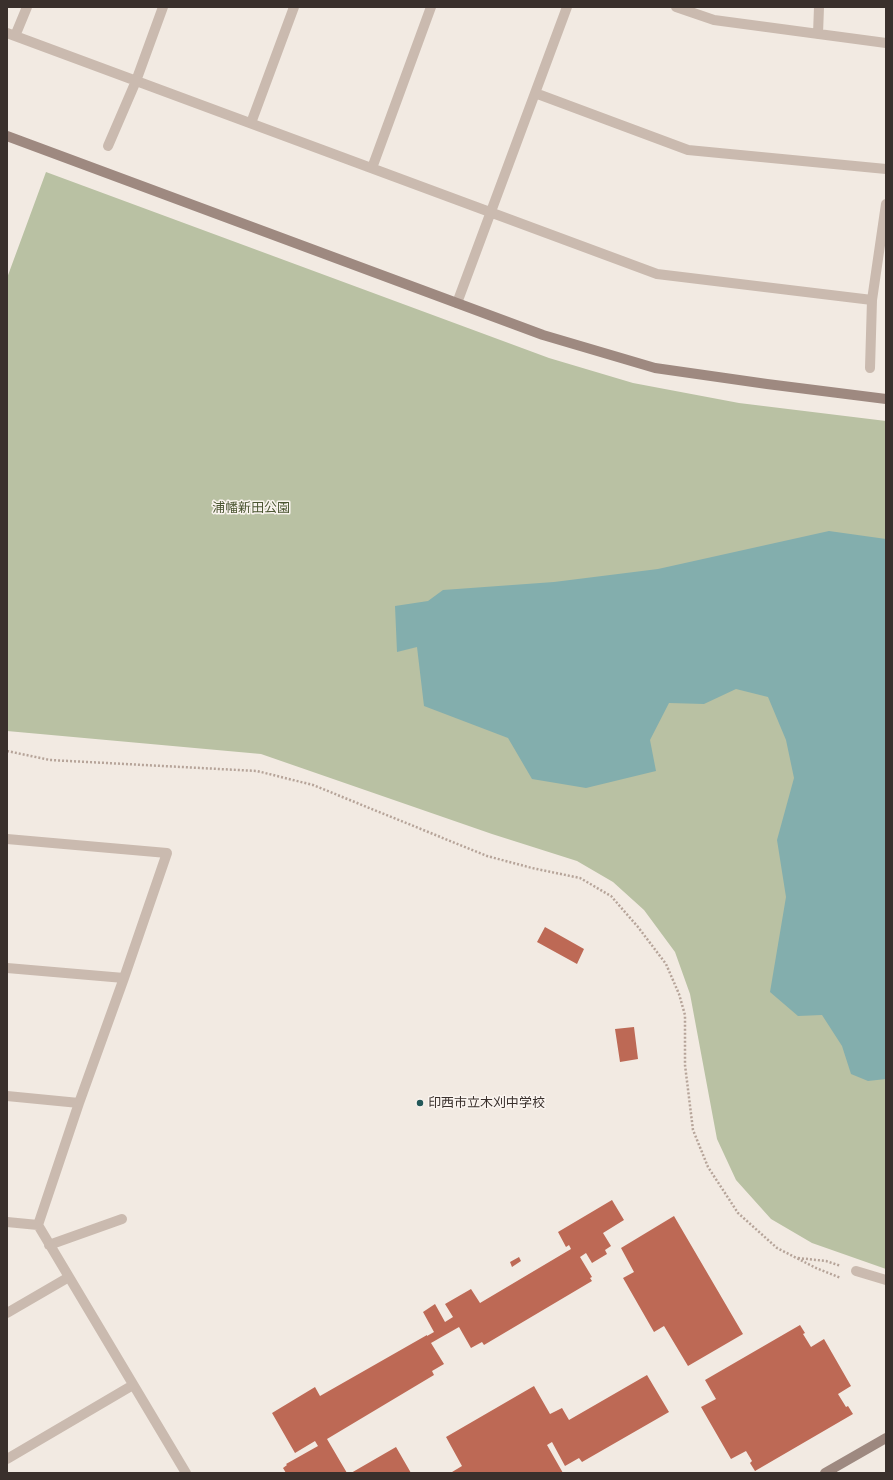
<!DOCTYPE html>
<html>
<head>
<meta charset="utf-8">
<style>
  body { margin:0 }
  #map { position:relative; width:893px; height:1480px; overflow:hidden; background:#f2eae2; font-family:Lato,sans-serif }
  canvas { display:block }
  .frame { position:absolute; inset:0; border:8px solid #3a302c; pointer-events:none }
</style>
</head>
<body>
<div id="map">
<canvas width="893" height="1480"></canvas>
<div class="frame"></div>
</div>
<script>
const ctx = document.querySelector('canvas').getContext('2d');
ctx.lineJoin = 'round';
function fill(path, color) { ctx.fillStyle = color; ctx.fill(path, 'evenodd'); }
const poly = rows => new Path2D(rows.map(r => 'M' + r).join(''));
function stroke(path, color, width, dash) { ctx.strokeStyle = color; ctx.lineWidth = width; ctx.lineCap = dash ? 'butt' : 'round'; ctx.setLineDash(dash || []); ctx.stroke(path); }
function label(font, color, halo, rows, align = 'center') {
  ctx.font = font + ' Lato,"Noto Sans JP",sans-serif'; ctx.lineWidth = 3; ctx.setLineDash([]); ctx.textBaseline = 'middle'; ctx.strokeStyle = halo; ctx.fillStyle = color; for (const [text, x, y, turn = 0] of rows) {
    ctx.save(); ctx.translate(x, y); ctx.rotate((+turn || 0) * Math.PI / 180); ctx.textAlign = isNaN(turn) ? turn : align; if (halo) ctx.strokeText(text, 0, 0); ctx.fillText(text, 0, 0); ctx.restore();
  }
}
fill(poly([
  [46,172,549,358,633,383,739,403,886,421,886,1269,812,1243,771,1219,736,1180,717,1139,690,994,675,952,644,910,613,882,577,861,492,834,261,754,7,731,7,278]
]), '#b9c1a3');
fill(poly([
  [829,531,886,539,886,1079,868,1081,851,1074,842,1046,822,1015,798,1016,770,992,786,897,777,840,794,778,786,740,768,697,736,689,704,704,669,703,650,740,656,771,586,788,532,779,508,738,424,706,417,647,397,652,395,606,428,601,443,590,554,582,658,569]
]), '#83aead');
fill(poly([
  [545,927,584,949,577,964,537,942],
  [634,1027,638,1059,620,1062,615,1029],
  [612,1200,624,1220,603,1233,611,1246,605,1250,607,1254,592,1263,586,1253,580,1257,592,1277,590,1278,592,1281,484,1345,482,1342,471,1348,459,1327,431,1343,444,1364,432,1371,434,1375,327,1439,347,1473,286,1473,283,1468,287,1465,286,1464,318,1446,315,1441,295,1453,272,1413,315,1387,320,1396,427,1335,427,1336,434,1332,423,1312,435,1304,445,1322,453,1317,445,1304,471,1289,480,1303,571,1249,569,1245,566,1247,558,1232],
  [674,1216,743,1334,688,1366,664,1326,654,1332,623,1278,634,1272,621,1248],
  [519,1257,521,1261,512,1267,510,1262],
  [800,1325,805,1333,803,1334,811,1347,824,1339,851,1386,838,1394,846,1407,848,1406,853,1414,755,1471,750,1463,752,1461,746,1451,731,1459,701,1407,716,1399,705,1380],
  [647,1375,669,1412,582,1462,579,1458,565,1466,552,1442,547,1445,563,1473,452,1472,462,1466,446,1437,534,1386,550,1414,562,1408,569,1420],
  [396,1447,411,1473,351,1473]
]), '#bd6955');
stroke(poly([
  [7,751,50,760,257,771,313,785,487,856,532,868,580,878,611,896,638,927,666,964,679,994,685,1015,685,1065,693,1130,708,1167,738,1213,777,1248,816,1268,841,1278],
  [798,1258,826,1261,841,1266]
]), '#b6a499', 2.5, [2, 2]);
stroke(poly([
  [676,7,714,20,886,43],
  [7,33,657,274,872,300],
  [818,34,819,7],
  [15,36,27,7],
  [535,93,688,150,886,169],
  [251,123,294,7],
  [108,146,136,81,163,7],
  [372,168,431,7],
  [457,303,567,7],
  [870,368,872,300,886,204],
  [7,839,167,853,124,978,79,1103,38,1225],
  [7,968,124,978],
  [7,1096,79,1103],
  [7,1222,38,1225,186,1473],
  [49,1245,122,1219],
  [856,1271,886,1280],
  [7,1313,69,1277],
  [7,1459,133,1385]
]), '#cabaaf', 10);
stroke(poly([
  [7,136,543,335,655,368,767,384,886,399],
  [825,1473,886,1438]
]), '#9e8980', 10);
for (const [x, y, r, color] of [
  [420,1103,4,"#245859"]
]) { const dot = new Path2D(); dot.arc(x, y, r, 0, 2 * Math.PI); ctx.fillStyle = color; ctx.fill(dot); stroke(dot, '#faf4ef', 1.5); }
label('13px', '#4b5632', '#faf4ef', [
  ["浦幡新田公園",251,508]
]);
label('13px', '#3a302c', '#faf4ef', [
  ["印西市立木刈中学校",428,1103]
], 'left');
</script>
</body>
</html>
